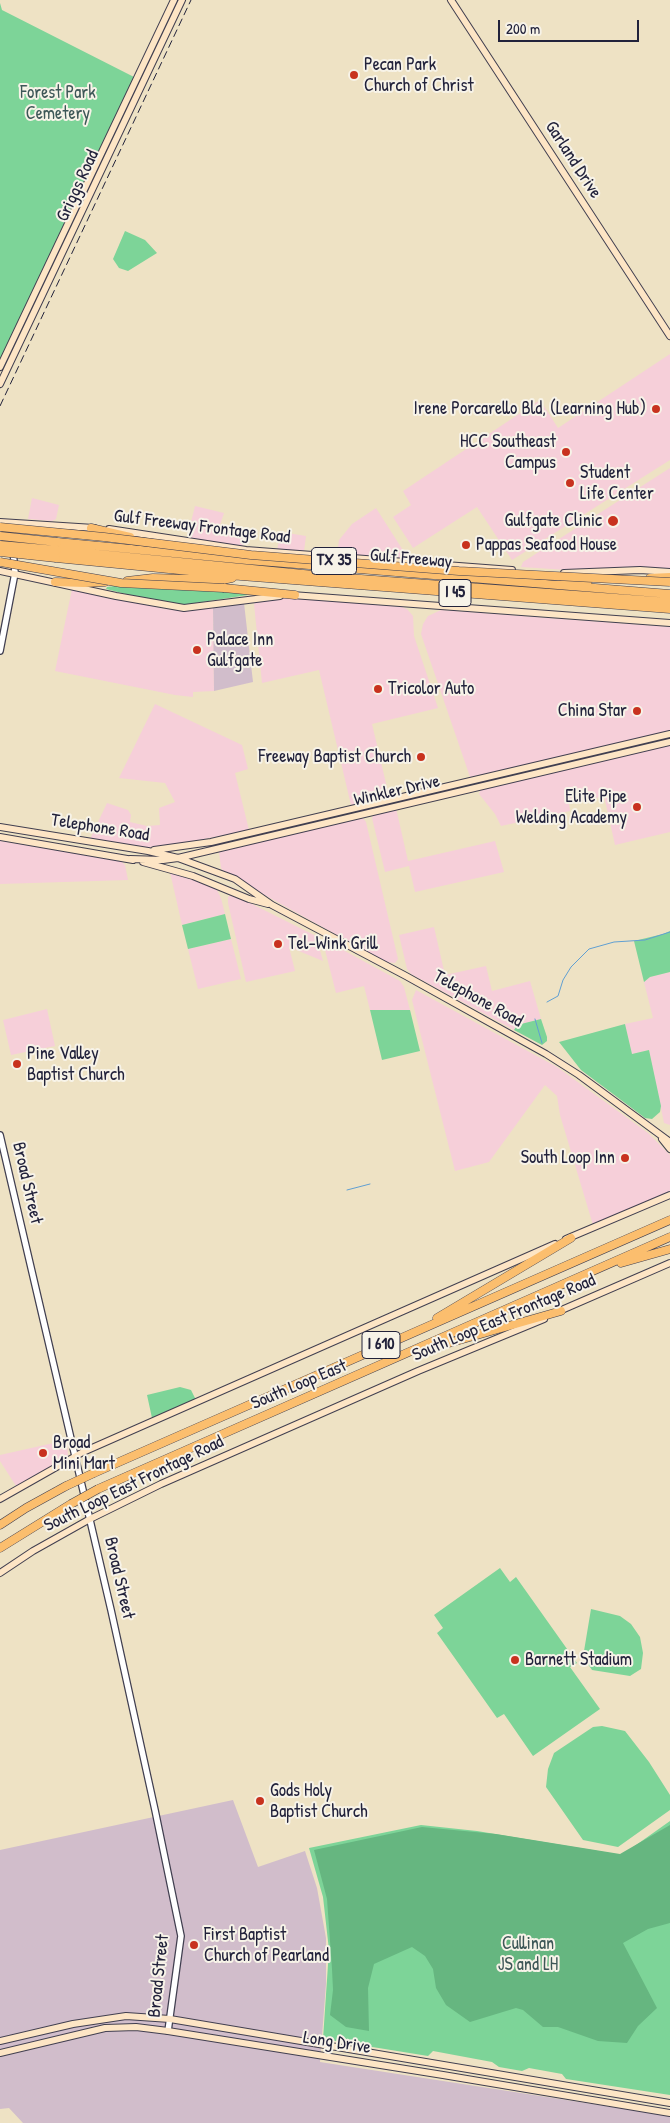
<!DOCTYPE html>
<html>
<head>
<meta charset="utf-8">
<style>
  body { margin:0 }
  #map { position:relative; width:670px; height:2123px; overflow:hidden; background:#eee2c4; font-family:"Patrick Hand",sans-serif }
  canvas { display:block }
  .scale { position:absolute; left:498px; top:20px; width:141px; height:22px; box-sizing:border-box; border:2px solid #22223b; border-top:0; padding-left:6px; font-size:15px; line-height:18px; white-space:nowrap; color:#22223b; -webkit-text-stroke:4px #f7f3e8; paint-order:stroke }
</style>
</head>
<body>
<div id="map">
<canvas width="670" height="2123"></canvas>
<div class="scale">200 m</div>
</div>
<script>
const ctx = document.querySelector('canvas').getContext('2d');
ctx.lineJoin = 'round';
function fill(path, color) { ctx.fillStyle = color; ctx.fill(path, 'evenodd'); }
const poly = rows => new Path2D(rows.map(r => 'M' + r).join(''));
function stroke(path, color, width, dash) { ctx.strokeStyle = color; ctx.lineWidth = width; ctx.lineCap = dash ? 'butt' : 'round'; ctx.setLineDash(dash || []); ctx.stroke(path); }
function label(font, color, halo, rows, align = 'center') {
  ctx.font = font + ' "Patrick Hand",sans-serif'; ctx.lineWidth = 4; ctx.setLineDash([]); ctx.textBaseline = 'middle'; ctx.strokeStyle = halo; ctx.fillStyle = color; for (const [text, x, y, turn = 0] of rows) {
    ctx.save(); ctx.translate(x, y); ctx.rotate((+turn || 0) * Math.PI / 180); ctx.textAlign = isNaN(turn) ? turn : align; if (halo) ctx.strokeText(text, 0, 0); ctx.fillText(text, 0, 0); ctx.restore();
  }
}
fill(poly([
  [670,354,670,460,512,560,477,507,413,548,393,517,411,505,403,491,540,400,558,428],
  [670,468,670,569,635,567,567,570,521,567,523,562],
  [32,498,59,505,56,519,52,521,28,519],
  [195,506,224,513,219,528,247,529,245,544,239,547,191,539,188,534],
  [376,508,406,555,406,559,337,555,339,540,352,524],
  [281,532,306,536,304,551,277,550],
  [72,589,165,609,192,610,213,607,214,691,193,692,193,697,175,695,55,671],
  [294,598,402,607,407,609,413,616,414,636,438,708,372,724,389,796,351,805,319,670,262,683,254,604,259,599],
  [441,610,670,627,670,732,470,777,421,634,423,624,428,616],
  [155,704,242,745,248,769,235,773,249,830,169,846,147,847,90,839,107,803,128,810,131,815,130,822,147,826,160,825,159,808,175,802,165,783,119,778],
  [670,745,670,832,615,845,604,796,569,804,570,811,501,826,495,814,479,794,481,789],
  [396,808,408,861,495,841,504,872,415,892,409,866,385,872,372,818,374,814],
  [363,818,366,822,398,959,395,963,386,962,270,898,224,872,221,868,219,852,220,851],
  [0,841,121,861,125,865,128,880,0,884],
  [170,872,216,888,221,898,225,914,182,925],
  [232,894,316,936,323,961,289,947,295,971,246,982,228,903,228,897],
  [434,927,445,975,486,966,492,991,530,981,541,1019,517,1025,514,1030,411,974,407,969,399,935],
  [231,939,241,979,198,989,188,949],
  [332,944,400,981,404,987,410,1010,370,1010,364,986,336,993,325,950,326,947],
  [670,972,670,1125,664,1123,649,1050,632,1054,625,1024,653,1018,644,982,650,977],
  [416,990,557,1067,648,1133,670,1155,670,1191,593,1225,560,1115,557,1096,545,1085,489,1162,455,1171,412,1000],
  [47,1009,55,1046,11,1055,3,1020],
  [67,1440,68,1456,16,1486,0,1461,0,1455]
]), '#f6cfd9');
fill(poly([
  [244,603,253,682,214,691,213,607],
  [233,1800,258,1867,305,1851,317,1888,326,1938,326,1984,320,2062,670,2116,670,2123,23,2123,9,2108,0,2109,0,1850]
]), '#d1bdcb');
fill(poly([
  [0,3,2,10,134,77,0,360],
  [125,231,145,240,157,253,128,271,119,268,113,259],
  [122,585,248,593,248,595,183,605,162,603,106,589,107,587],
  [225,914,231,939,188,949,182,925],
  [670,931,670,972,650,977,644,982,634,941,663,934],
  [370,1010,410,1010,420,1051,382,1060],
  [541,1019,547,1037,547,1041,542,1045,514,1030,517,1025],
  [625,1024,632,1054,649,1050,661,1106,660,1112,652,1119,645,1118,581,1070,559,1042],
  [180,1387,191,1390,196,1400,152,1418,147,1395],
  [500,1568,510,1582,516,1577,577,1663,570,1667,600,1709,533,1756,504,1714,497,1718,454,1657,437,1633,443,1628,434,1615],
  [591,1609,620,1616,631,1624,640,1637,643,1653,641,1669,630,1676,592,1670,583,1657],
  [602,1726,625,1731,649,1762,670,1795,670,1810,618,1847,583,1840,546,1787,548,1769,554,1753,593,1727],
  [670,1821,670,2095,566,2079,562,2074,529,2068,522,2071,499,2067,492,2062,433,2051,428,2056,323,2039,329,1950,323,1897,309,1848,421,1825,477,1831,622,1855]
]), '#7dd498');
fill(poly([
  [670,1825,670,1923,648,1929,623,1943,657,2008,638,2026,627,2043,598,2041,558,2027,543,2027,523,2010,516,2008,470,2022,446,2005,436,1988,433,1969,425,1956,412,1947,374,1964,368,1988,369,2031,346,2027,330,2015,333,1990,332,1969,327,1899,314,1850,422,1827,496,1834,620,1854]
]), '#66b680');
stroke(poly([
  [547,1002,558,996,563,980,571,967,589,949,614,942,645,940,670,932],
  [535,1019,542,1043],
  [347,1190,370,1184]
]), '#609fd2', 1);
const tertiary = poly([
  [0,651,15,573,13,550],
  [0,1135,111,1610,155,1810,181,1936,168,2031]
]);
const secondary = poly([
  [451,0,670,336],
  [0,367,174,0],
  [0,384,182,0],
  [0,522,94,528],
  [109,529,246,550,512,570],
  [0,571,116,596,184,608,280,596],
  [564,573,640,570,670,572],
  [292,595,670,623],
  [0,827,148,851,178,858,235,879,272,905,406,976,546,1054,579,1075,670,1142],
  [0,837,133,860],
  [154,850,211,842,670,734],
  [130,859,163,860,178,858,670,742],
  [143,862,193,876,249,899,268,904],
  [662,1139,670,1149],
  [566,1239,670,1195],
  [557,1312,670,1263],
  [0,1499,83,1452,555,1244],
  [0,1573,33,1551,90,1519,161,1484,418,1371,544,1319],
  [0,2041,73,2024,126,2016,170,2019,670,2103],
  [0,2053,105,2028,136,2027,168,2031,443,2075,670,2113]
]);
const motorway = poly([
  [91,528,130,537],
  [57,542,247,560,670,594],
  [57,550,334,577,670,602],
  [56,558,241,576,670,609],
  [650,578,670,577],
  [127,581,153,578,222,580,232,578],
  [55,582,84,583,105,582],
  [560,585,572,581,588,581],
  [224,588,295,595],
  [621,1263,670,1249],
  [437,1318,571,1238],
  [428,1349,561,1311],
  [94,1473,670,1220],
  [98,1489,670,1237],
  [0,1525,26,1508,66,1486],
  [0,1548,71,1504]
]);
stroke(tertiary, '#413f50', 8);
stroke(secondary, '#413f50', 8);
stroke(motorway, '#413f50', 9);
stroke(tertiary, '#fff', 5.5);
stroke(secondary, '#fde5c5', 6);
stroke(motorway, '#fbbe6e', 8);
stroke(poly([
  [0,406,191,0]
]), '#22223b', 1, [8, 4]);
const motorwayBridge = poly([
  [0,527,104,537,251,555,459,571,670,582],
  [0,536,57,542],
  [0,545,57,550],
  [0,552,56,558],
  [0,562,121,583,224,588],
  [66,1486,94,1473],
  [71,1504,98,1489]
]);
stroke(motorwayBridge, '#413f50', 9, []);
stroke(motorwayBridge, '#fbbe6e', 8);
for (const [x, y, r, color] of [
  [354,75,5,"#c8321e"],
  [656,409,5,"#c8321e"],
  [566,452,5,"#c8321e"],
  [570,483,5,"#c8321e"],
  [613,521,6,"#c8321e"],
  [466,545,5,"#c8321e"],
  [197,650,5,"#c8321e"],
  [378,689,5,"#c8321e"],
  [637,711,5,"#c8321e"],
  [421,757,5,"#c8321e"],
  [637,807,5,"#c8321e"],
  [278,944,5,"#c8321e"],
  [17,1064,5,"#c8321e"],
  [625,1158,5,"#c8321e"],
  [43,1453,5,"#c8321e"],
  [515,1660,5,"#c8321e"],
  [260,1801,5,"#c8321e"],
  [194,1945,5,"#c8321e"]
]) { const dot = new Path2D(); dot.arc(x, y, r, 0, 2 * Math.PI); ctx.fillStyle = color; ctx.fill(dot); stroke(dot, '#f7f3e8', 2); }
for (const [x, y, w] of [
  [334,561,45],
  [455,593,32],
  [381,1345,38]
]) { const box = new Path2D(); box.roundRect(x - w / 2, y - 13.5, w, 27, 4); ctx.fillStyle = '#f7f3e8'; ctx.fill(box); stroke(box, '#22223b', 1); }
label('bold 16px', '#22223b', null, [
  ["TX 35",334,561],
  ["I 45",455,593],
  ["I 610",381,1345]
]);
label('18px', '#22223b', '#f7f3e8', [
  ["Pecan Park",364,65],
  ["Church of Christ",364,86],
  ["Irene Porcarello Bld, (Learning Hub)",646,409,"right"],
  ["HCC Southeast",556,442,"right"],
  ["Campus",556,463,"right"],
  ["Student",580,473],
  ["Life Center",580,494],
  ["Gulfgate Clinic",602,521,"right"],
  ["Pappas Seafood House",476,545],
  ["Palace Inn",207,640],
  ["Gulfgate",207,661],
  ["Tricolor Auto",388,689],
  ["China Star",627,711,"right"],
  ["Freeway Baptist Church",411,757,"right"],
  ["Elite Pipe",627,797,"right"],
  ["Welding Academy",627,818,"right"],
  ["Tel-Wink Grill",288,944],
  ["Pine Valley",27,1054],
  ["Baptist Church",27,1075],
  ["South Loop Inn",615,1158,"right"],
  ["Broad",53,1443],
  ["Mini Mart",53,1464],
  ["Barnett Stadium",525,1660],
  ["Gods Holy",270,1791],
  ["Baptist Church",270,1812],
  ["First Baptist",204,1935],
  ["Church of Pearland",204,1956]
], 'left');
label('18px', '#3d5757', '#f7f3e8', [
  ["Forest Park",58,93],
  ["Cemetery",58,114],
  ["Cullinan",528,1944],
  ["JS and LH",528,1965]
]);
label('18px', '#22223b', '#f7f3e8', [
  ["Garland Drive",573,160,57],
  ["Griggs Road",78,186,-65],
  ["Gulf Freeway Frontage Road",202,527,7],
  ["Gulf Freeway",411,559,5],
  ["Winkler Drive",397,791,-13],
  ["Telephone Road",100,828,9],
  ["Telephone Road",478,999,29],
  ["Broad Street",27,1183,77],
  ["South Loop East Frontage Road",504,1318,-23],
  ["South Loop East",299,1385,-23],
  ["South Loop East Frontage Road",134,1484,-26],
  ["Broad Street",119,1578,77],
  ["Broad Street",159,1976,-84],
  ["Long Drive",337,2043,9]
]);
</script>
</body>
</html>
